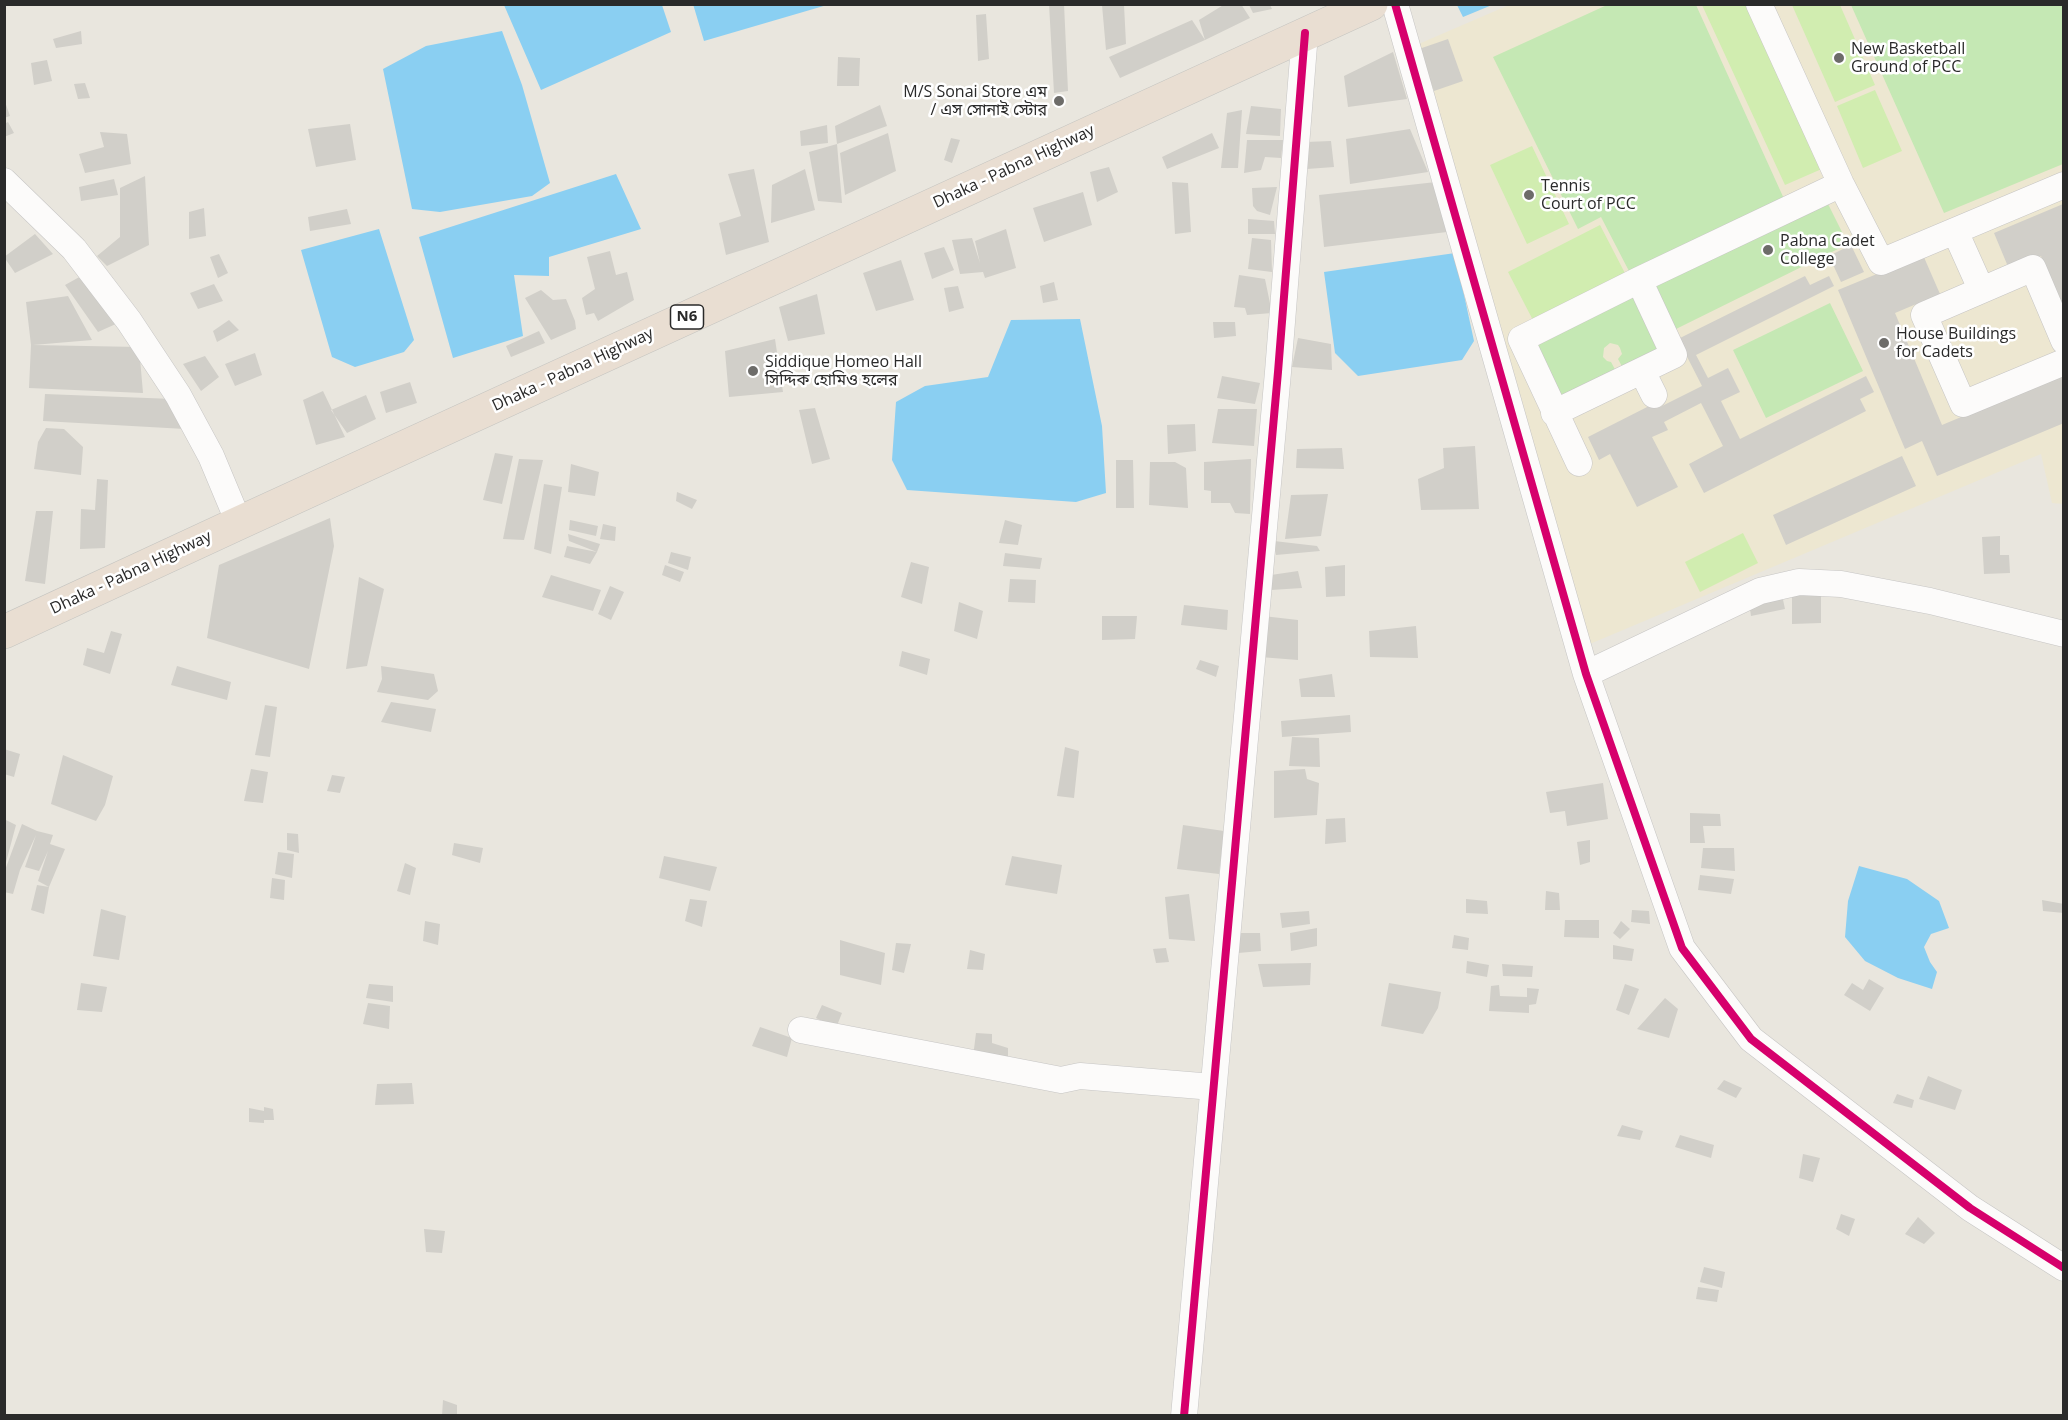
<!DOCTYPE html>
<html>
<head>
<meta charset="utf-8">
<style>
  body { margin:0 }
  #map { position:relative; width:2068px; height:1420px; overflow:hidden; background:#e9e6de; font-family:"Open Sans",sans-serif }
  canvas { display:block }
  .frame { position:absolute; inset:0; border:6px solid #2a2a2a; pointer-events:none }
</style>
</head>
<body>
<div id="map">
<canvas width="2068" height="1420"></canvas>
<div class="frame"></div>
</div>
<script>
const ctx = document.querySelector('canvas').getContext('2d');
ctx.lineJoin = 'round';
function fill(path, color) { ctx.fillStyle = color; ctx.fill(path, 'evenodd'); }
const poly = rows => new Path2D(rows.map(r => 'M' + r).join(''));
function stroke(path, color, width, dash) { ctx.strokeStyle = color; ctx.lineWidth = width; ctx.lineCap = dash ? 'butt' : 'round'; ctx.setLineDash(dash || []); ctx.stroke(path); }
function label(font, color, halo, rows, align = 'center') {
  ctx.font = font + ' "Open Sans","Noto Sans Bengali",sans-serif'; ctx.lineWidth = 5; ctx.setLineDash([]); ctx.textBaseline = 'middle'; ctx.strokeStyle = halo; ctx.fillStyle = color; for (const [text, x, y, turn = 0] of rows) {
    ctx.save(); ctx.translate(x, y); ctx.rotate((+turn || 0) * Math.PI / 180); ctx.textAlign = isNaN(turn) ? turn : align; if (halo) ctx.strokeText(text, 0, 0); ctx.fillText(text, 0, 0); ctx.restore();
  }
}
fill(poly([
  [1509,5,2063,5,2063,504,2052,503,2041,454,1585,646,1414,46]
]), '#ede7d1');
fill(poly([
  [1607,5,1696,5,1785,201,1630,273,1601,217,1578,229,1493,57],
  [1851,5,2063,5,2063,164,1944,213],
  [1825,198,1848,244,1674,330,1651,284],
  [1632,293,1662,353,1625,372,1618,359,1622,354,1620,348,1618,345,1610,343,1604,348,1603,357,1607,361,1611,362,1618,375,1561,403,1531,343],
  [1830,303,1863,371,1766,418,1733,350]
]), '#c5e8b4');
fill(poly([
  [1702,5,1748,5,1824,168,1785,185],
  [1792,5,1840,5,1875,85,1835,102],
  [1875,90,1902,151,1863,168,1837,106],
  [1532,146,1569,224,1527,244,1490,165],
  [1600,225,1628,279,1536,326,1508,272],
  [1743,533,1758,563,1700,592,1685,562]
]), '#d1edb0');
fill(poly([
  [693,4,827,4,827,5,704,41],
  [504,5,662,5,671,32,541,90],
  [1457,5,1492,5,1463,17],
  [502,31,522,85,550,183,532,196,440,212,412,209,383,69,426,46],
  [616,174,641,229,549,257,549,276,514,275,523,336,453,358,419,237],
  [379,229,414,340,404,352,355,367,332,357,301,250],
  [1455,253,1474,341,1462,360,1358,376,1335,353,1324,272],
  [1080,319,1102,426,1106,493,1076,502,907,490,892,460,896,402,925,386,988,377,1011,320],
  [1859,866,1907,879,1939,901,1949,928,1931,934,1924,947,1930,962,1937,972,1932,989,1898,978,1865,961,1845,937,1848,901]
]), '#8acff2');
fill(poly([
  [1049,4,1064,4,1068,91,1054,93],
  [1225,4,1241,4,1250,18,1205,40,1199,20],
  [1102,5,1124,5,1126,44,1106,50],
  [1249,5,1270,5,1272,9,1253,13],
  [986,14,989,59,978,61,976,15],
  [1192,20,1205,40,1120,78,1109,57],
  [81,31,82,44,56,48,53,39],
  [1448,39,1463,81,1434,91,1419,49],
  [1393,52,1407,99,1348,107,1344,76],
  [838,57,860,58,859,86,837,86],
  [47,60,52,81,34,85,31,63],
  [85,83,90,98,78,99,74,84],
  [4,99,10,116,4,118],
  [880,105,887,126,837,144,842,203,818,201,809,152,837,144,835,126],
  [1251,106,1281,109,1280,136,1246,134],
  [1242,110,1238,168,1221,168,1227,113],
  [8,122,14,133,4,137,4,124],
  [350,124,356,160,316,167,308,129],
  [827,125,828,143,801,146,800,131],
  [1410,129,1428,172,1350,184,1346,139],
  [100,132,127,134,131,164,85,173,79,154,104,147],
  [888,133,896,171,845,195,840,153],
  [1212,133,1219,148,1167,169,1162,157],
  [951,138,960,140,952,163,944,160],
  [1247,140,1283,140,1281,158,1265,157,1261,170,1244,173],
  [1331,141,1334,167,1307,169,1306,142],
  [1109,167,1118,192,1097,202,1090,172],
  [754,169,769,242,726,255,719,223,741,216,728,174],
  [805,169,815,210,771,223,772,185],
  [145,176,149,245,107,266,97,256,120,237,120,188],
  [114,179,118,195,81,201,79,187],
  [1172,182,1188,183,1191,232,1175,234],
  [1436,182,1447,232,1324,247,1319,195],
  [1277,187,1270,215,1257,211,1253,206,1252,188],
  [1083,192,1092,225,1044,242,1033,208],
  [2063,204,2063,310,2041,256,2009,269,1994,233],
  [204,208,206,236,189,239,189,212],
  [347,209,351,224,310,231,308,217],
  [1248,219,1274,221,1275,234,1248,234],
  [1006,229,1016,268,985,278,983,272,960,274,952,240,972,238,980,263,975,241],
  [35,234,53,254,15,273,4,257],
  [1252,238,1271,240,1272,272,1248,269],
  [1851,245,1864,272,1841,282,1829,256],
  [944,247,954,270,932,279,924,253],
  [610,251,616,275,627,272,634,300,598,321,594,313,586,315,582,298,595,289,587,257],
  [219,254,228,273,218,278,210,257],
  [1923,255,1940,294,1895,313,1942,425,2064,374,2064,423,1937,476,1922,441,1905,449,1838,290],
  [901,260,914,300,876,311,863,273],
  [83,275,118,323,98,332,65,285],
  [1239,275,1265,279,1272,313,1247,315,1245,308,1234,307],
  [1805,276,1810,285,1829,276,1834,286,1696,355,1708,378,1728,368,1740,392,1721,401,1740,439,1866,376,1874,392,1860,399,1866,411,1704,493,1689,464,1723,446,1701,403,1664,422,1668,430,1652,437,1678,487,1637,507,1610,454,1599,460,1588,437,1657,402,1660,407,1702,386,1678,339],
  [1054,282,1058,300,1043,303,1040,286],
  [214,284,223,301,198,309,190,293],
  [958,286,964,308,949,312,944,288],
  [541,290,553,300,566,299,575,321,576,329,551,340,525,298],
  [817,294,825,334,788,341,779,307],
  [68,296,92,340,33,345,139,347,143,393,29,388,31,345,26,302],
  [229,320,239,330,217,342,213,331],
  [1213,322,1235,322,1236,336,1214,338],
  [539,331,545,343,511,357,506,346],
  [1298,338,1331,344,1332,370,1292,367],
  [775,339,783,392,729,397,725,351],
  [255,353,262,375,235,386,225,364],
  [205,356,219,377,201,391,183,364],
  [1222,376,1260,383,1255,404,1217,398],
  [410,382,417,403,386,413,380,392],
  [323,391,345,437,316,445,303,400],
  [45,394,173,399,185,429,43,421],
  [366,395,376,419,347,433,331,410],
  [815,408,830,459,812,464,799,410],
  [1218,409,1257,409,1254,446,1212,443],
  [1195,424,1196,451,1168,454,1167,425],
  [46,428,64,429,83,447,81,475,34,469,38,442],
  [1475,446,1479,509,1421,510,1418,479,1444,468,1443,448],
  [1342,448,1344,469,1296,468,1297,449],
  [495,453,513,456,502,504,483,500],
  [1902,456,1916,486,1786,545,1773,515],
  [519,459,543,460,524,540,503,539],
  [1251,459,1250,514,1235,513,1230,503,1211,503,1211,491,1204,490,1204,462],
  [1116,460,1133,460,1134,508,1116,508],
  [1150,462,1175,462,1186,468,1188,508,1149,505],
  [571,464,599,472,595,496,568,492],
  [97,479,108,480,105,548,80,549,81,509,95,510],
  [544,484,562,487,551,554,534,549],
  [677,492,697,500,692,509,676,501],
  [1328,494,1321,536,1285,539,1291,495],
  [36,511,53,511,45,584,25,581],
  [330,518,334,546,309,669,207,638,219,565],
  [570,520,598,526,596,536,569,530],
  [1005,520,1022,525,1018,545,999,543],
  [603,524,616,527,615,541,600,539],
  [568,534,600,544,597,552,590,564,564,557,567,546,597,552,569,541],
  [2000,536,2000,555,2009,555,2010,573,1984,574,1982,537],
  [1274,541,1317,546,1320,551,1276,555],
  [671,552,691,557,688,570,668,563],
  [1005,553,1042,558,1040,569,1003,566],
  [911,562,929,567,922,604,901,597],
  [665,565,684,572,680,582,662,575],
  [1345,565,1345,596,1326,597,1325,567],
  [1298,571,1302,588,1271,590,1271,575],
  [551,575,601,590,593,611,542,597],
  [359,577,384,589,367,666,346,669],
  [1010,579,1036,580,1035,603,1008,602],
  [610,586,624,592,611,620,598,614],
  [1792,593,1821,593,1821,623,1792,624],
  [1782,595,1785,609,1751,616,1749,602],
  [959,602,983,611,977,639,954,631],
  [1184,605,1228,610,1227,630,1181,625],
  [1102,616,1137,616,1135,639,1102,640],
  [1263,616,1298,620,1298,660,1260,657],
  [1416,626,1418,658,1370,657,1369,631],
  [111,631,122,634,110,674,83,665,87,648,104,653],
  [902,651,930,659,927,675,899,666],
  [1200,660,1219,666,1216,677,1196,669],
  [177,666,231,682,227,700,171,685],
  [381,666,434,674,438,691,428,700,377,692,382,679],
  [1332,674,1335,697,1301,697,1299,679],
  [391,702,436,709,431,732,381,722],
  [265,705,277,707,270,757,255,755],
  [1350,715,1351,732,1282,737,1281,721],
  [1292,737,1319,738,1320,767,1289,766],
  [1065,747,1079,751,1074,798,1057,796],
  [4,749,20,754,14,777,4,774],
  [63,755,113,776,105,805,96,821,51,804],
  [251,769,268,772,263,803,244,801],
  [1305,769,1307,779,1319,783,1317,815,1274,818,1274,771],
  [332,775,345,777,340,793,327,791],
  [1603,783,1608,819,1567,826,1565,811,1550,813,1546,792],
  [1690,813,1720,814,1721,826,1703,826,1705,843,1690,843],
  [1345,818,1346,842,1325,844,1326,819],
  [4,819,16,825,5,866,4,866],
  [22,824,37,831,53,835,50,844,65,849,49,887,44,914,31,910,37,885,49,887,38,881,48,851,39,871,25,867,36,835,20,870,13,894,4,892,4,873],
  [1183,825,1224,831,1219,874,1177,869],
  [287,833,298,834,299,853,287,850],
  [1590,840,1590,862,1580,865,1577,842],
  [454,843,483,848,480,863,452,855],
  [1703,848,1734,848,1735,871,1701,868],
  [278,852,294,854,292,878,275,874],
  [664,856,717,867,710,891,659,878],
  [1012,856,1062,865,1057,894,1005,885],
  [405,863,416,868,410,895,397,891],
  [1700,875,1734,879,1731,894,1698,890],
  [272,878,285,880,284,900,270,898],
  [1546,891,1559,893,1560,910,1545,910],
  [1189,894,1195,941,1169,939,1165,897],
  [690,899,707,901,702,927,685,921],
  [1466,899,1487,901,1488,914,1466,913],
  [2042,900,2064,904,2064,913,2043,911],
  [101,909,126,916,119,960,93,956],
  [1632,910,1649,911,1650,924,1631,922],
  [1309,911,1310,924,1282,928,1280,913],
  [1565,920,1599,920,1599,938,1564,937],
  [425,921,440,924,438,945,423,941],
  [1621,921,1630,929,1620,939,1613,933],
  [1317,928,1317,946,1291,951,1290,933],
  [1239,933,1260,933,1261,951,1238,953],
  [1454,935,1469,938,1468,950,1452,948],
  [840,940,885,953,881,985,840,975],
  [896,943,911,944,904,973,892,970],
  [1613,945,1634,949,1632,961,1613,959],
  [1166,948,1169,962,1156,963,1153,949],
  [970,950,985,954,983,970,967,969],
  [1467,961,1489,965,1487,977,1466,973],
  [1311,963,1310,985,1263,987,1258,964],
  [1502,964,1533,966,1532,977,1503,976],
  [1869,979,1884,988,1870,1011,1844,995,1852,983,1863,990],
  [81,983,107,987,102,1012,77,1010],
  [1389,983,1441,992,1438,1008,1423,1034,1381,1026],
  [369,984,393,986,393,1002,366,998],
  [1625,984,1639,989,1629,1015,1616,1010],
  [1499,985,1500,996,1527,997,1527,988,1539,989,1536,1004,1529,1005,1529,1013,1489,1011,1491,986],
  [1665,998,1678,1009,1669,1038,1637,1029],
  [368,1003,390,1006,389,1029,363,1024],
  [822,1005,842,1013,836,1028,816,1018],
  [760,1027,792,1038,787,1057,752,1046],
  [976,1033,992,1034,992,1043,1008,1048,1008,1060,973,1057],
  [1928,1076,1962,1090,1955,1110,1919,1099],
  [1724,1080,1742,1088,1736,1098,1717,1089],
  [412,1083,414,1104,375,1105,377,1084],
  [1897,1094,1914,1100,1912,1108,1893,1103],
  [264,1107,273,1109,274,1120,264,1120,264,1123,249,1122,249,1108,264,1111],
  [1622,1125,1643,1131,1640,1140,1617,1136],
  [1680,1135,1714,1145,1711,1158,1675,1147],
  [1803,1154,1820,1158,1813,1182,1799,1178],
  [1841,1214,1855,1219,1849,1236,1836,1229],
  [1918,1217,1935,1233,1924,1244,1905,1234],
  [424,1229,445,1231,442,1253,426,1252],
  [1704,1267,1725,1272,1722,1288,1700,1282],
  [1698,1287,1719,1290,1717,1302,1696,1299],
  [443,1400,457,1405,457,1416,442,1416]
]), '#d1cfc9');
const minor = poly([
  [1395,4,1586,674,1682,948,1751,1039,1970,1208,2064,1268],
  [1759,4,1841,184,1881,262,2064,185],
  [4,181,74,249,129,321,178,395,211,456,239,523],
  [1955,231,1981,289],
  [2064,341,2033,268,1924,315,1963,404,2064,362],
  [1642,371,1654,395],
  [1554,413,1674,355,1639,280],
  [1579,463,1521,339,1639,280,1841,184],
  [1586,674,1760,591,1799,582,1841,584,1930,601,2064,634],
  [801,1030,1061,1080,1080,1076,1213,1087],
  [1184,1416,1278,372,1305,33]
]);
const highway = poly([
  [4,632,239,523,1371,4]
]);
stroke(minor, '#c6c5c4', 27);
stroke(highway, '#c4c4c0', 34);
stroke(minor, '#fcfbfa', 26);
stroke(highway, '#e9ded2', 33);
stroke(poly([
  [1395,4,1586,674,1682,948,1751,1039,1970,1208,2064,1268],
  [1184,1416,1278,372,1305,33]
]), '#d6006c', 8);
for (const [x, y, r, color] of [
  [1839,58,6,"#6d6c69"],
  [1059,101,6,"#6d6c69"],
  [1529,195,6,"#6d6c69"],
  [1768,250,6,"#6d6c69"],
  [1884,343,6,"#6d6c69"],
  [753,371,6,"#6d6c69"]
]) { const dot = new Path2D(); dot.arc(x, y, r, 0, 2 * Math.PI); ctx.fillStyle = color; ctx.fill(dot); stroke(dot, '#fff', 2); }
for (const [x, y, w] of [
  [687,317,33]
]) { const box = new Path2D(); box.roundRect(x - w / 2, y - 12, w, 24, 4.5); ctx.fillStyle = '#fff'; ctx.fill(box); stroke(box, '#2a2a2a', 1.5); }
label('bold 15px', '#2a2a2a', null, [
  ["N6",687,317]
]);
label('16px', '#2a2a2a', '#fff', [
  ["New Basketball",1851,49],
  ["Ground of PCC",1851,67],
  ["M/S Sonai Store এম",1047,92,"right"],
  ["/ এস সোনাই স্টোর",1047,110,"right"],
  ["Tennis",1541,186],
  ["Court of PCC",1541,204],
  ["Pabna Cadet",1780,241],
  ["College",1780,259],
  ["House Buildings",1896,334],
  ["for Cadets",1896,352],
  ["Siddique Homeo Hall",765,362],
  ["সিদ্দিক হোমিও হলের",765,380]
], 'left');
label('16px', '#2a2a2a', '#fff', [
  ["Dhaka - Pabna Highway",1014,167,-25],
  ["Dhaka - Pabna Highway",573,370,-25],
  ["Dhaka - Pabna Highway",131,573,-25]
]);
</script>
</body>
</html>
